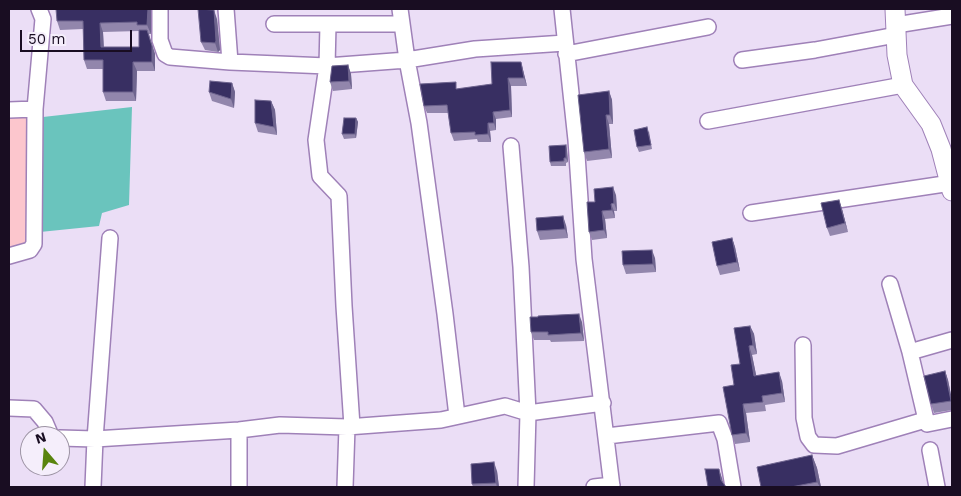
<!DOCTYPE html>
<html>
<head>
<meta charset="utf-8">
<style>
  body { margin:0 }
  #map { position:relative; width:961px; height:496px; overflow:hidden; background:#ebdef6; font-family:"Work Sans",sans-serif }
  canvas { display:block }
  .frame { position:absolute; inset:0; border:10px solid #190d22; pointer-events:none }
  .north { position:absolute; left:20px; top:426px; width:50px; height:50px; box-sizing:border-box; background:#f5eefb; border:1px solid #9d94a4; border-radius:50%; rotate:342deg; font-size:14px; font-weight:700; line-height:20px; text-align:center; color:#190d22 }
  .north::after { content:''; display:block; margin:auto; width:18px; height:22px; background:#59840e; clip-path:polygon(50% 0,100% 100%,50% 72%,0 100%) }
  .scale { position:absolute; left:20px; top:30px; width:112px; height:22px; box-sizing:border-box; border:2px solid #190d22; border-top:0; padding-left:6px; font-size:15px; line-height:18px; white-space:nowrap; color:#190d22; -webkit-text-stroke:4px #f5eefb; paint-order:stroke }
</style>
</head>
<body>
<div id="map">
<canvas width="961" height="496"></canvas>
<div class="frame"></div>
<div class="north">N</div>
<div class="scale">50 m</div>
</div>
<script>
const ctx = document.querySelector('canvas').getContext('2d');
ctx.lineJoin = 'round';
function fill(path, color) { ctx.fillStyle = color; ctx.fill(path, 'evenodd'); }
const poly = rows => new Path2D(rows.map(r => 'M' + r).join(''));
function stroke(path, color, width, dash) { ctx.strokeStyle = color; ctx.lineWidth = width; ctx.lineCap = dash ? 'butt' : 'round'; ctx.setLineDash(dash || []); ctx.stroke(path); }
fill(poly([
  [9,116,30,116,29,250,9,250]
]), '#fcc6cd');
fill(poly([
  [132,107,129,205,102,213,99,226,40,232,43,117]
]), '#6ac4bd');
const minor = poly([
  [160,9,160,40,165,54,170,57,230,62,327,66,316,140,320,176,339,196,344,306,352,426],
  [226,9,230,62],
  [400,9,407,60,475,49,565,43],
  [562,9,576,140,584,259,612,487],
  [274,24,401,24],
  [328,25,327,66,407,60,419,123,445,314,457,416],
  [896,25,952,16],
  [566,54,708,27],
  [742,60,815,50,896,35],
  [35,109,43,19,39,9],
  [9,110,35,109,34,244,30,250,9,256],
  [708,121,903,85],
  [511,146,521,267,528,413,526,487],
  [751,213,951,183],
  [110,238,95,439,239,430,280,425,347,427,441,420,505,406,528,413,603,403],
  [890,284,910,352,927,424,952,419],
  [803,345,804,418,808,437,814,445,837,446,925,420],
  [910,352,952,340],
  [9,408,34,409,45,422,51,436],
  [239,430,239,487],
  [607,436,719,423,725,439,733,487],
  [60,438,95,439,93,487],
  [930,450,937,487],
  [345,487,347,427],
  [594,487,612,485]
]);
const tertiary = poly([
  [895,9,897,55,903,85,931,124,941,149,952,191]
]);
stroke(minor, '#9f81b8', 18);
stroke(tertiary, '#9f81b8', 21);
stroke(minor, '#fff', 15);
stroke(tertiary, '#fff', 19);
fill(poly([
  [151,9,151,34,149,34,155,54,155,71,137,71,136,101,106,101,103,92,103,69,87,69,84,60,83,29,60,30,57,21],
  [139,31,139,47,104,47,103,32],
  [217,19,220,50,218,52,205,50,201,42],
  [521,62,527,86,511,86,512,117,496,119,496,130,490,131,491,142,478,142,477,139,454,141,451,133,448,113,427,113,424,106,458,89,492,84],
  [348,65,351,74,352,89,333,91,330,82],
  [232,83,235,92,234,108,212,101,209,92],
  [609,91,612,100,613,124,609,124,612,158,587,161,584,152],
  [271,101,275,110,277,135,258,132,255,123],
  [356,118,358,122,356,138,344,139,342,134],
  [649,131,652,149,639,152,637,147],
  [566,145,567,150,568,162,566,163,566,166,551,166,550,162],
  [616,195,617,211,614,211,615,218,605,219,607,238,592,240,589,232,595,202],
  [839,200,842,209,848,232,830,236,827,228],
  [566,225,568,238,540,240,537,231],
  [732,238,735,247,740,271,720,275,717,266],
  [655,258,656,272,626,274,623,265],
  [582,322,584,341,551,342,550,340,534,340,531,332],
  [750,326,754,334,757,354,752,355,756,375,782,381,785,402,765,405,766,411,746,413,750,442,735,444,732,435,734,385],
  [945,371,948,380,952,400,952,410,934,413,931,404],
  [812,455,817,468,821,487,761,487],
  [497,471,499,487,473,487,472,484]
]), '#9286ac');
fill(poly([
  [148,9,151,9,151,34,147,25],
  [214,10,217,19,220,50,218,52,215,43],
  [100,23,103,32,104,56,101,47],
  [147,30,155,54,155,71,152,62],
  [133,62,137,71,136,101,133,92],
  [521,62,527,86,524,78],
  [348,65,351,74,352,89,349,81],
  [508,78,511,86,512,117,510,110],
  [232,83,235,92,234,108,231,99],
  [609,91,612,100,613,124,610,115],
  [271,101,275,110,277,135,274,127],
  [493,112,496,119,496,130,494,123],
  [606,115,609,124,612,158,609,149],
  [356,118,358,122,356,138,355,134],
  [488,123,490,131,491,142,488,134],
  [566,145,567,150,568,162,566,158],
  [613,187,616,195,617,211,614,203],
  [839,200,842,209,848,232,845,223],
  [611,204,614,211,615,218,612,210],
  [602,211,605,219,607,238,604,230],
  [563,216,566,225,568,238,565,229],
  [732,238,735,247,740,271,737,262],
  [652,250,655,258,656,272,653,264],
  [579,314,582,322,584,341,581,333],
  [750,326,754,334,757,354,753,345],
  [749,346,752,355,758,384,754,376],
  [945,371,948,380,952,400,952,404],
  [779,372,782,381,785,402,782,393],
  [743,404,746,413,750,442,746,433],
  [812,455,817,468,821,487,820,487,817,482],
  [494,462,497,471,499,487,497,487,496,483],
  [719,469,722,478,724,487,721,480]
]), '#6e648e');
const building = poly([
  [56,9,148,9,147,25,137,25,137,22,100,23,101,47,139,47,139,30,147,30,152,46,152,62,133,62,133,92,103,92,103,60,84,60,83,21,57,21,56,9],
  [198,9,214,10,216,41,215,43,201,42,198,9],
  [491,62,521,62,524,78,508,78,510,110,493,112,494,123,488,123,488,134,475,135,475,132,451,133,447,105,424,106,420,84,456,82,456,89,492,84,491,62],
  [348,65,349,81,330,82,332,66,348,65],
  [210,81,232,83,231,99,209,92,210,81],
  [609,91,610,115,606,115,609,149,584,152,578,95,609,91],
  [255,100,271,101,274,127,255,123,255,100],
  [344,118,356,118,355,134,342,134,344,118],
  [647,127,651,145,637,147,634,130,647,127],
  [566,145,566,158,564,158,564,161,550,162,549,146,566,145],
  [613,187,614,203,611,204,612,210,602,211,604,230,589,232,587,202,595,202,594,189,613,187],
  [839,200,845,223,827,228,821,203,839,200],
  [563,216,565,229,537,231,536,218,563,216],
  [732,238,737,262,717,266,712,242,732,238],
  [652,250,653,264,623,265,622,251,652,250],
  [579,314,581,333,548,335,548,332,531,332,530,317,538,317,538,316,579,314],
  [750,326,753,345,749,346,754,376,779,372,782,393,762,396,763,402,743,404,746,433,732,435,723,387,734,385,731,365,740,364,734,328,750,326],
  [945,371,951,401,931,404,924,376,945,371],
  [812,455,817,482,791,487,761,487,757,467,812,455],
  [494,462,496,483,472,484,471,464,494,462],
  [705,469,719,469,721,480,726,487,708,487,705,469]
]);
fill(building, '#382f62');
stroke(building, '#6e648e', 1);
</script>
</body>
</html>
